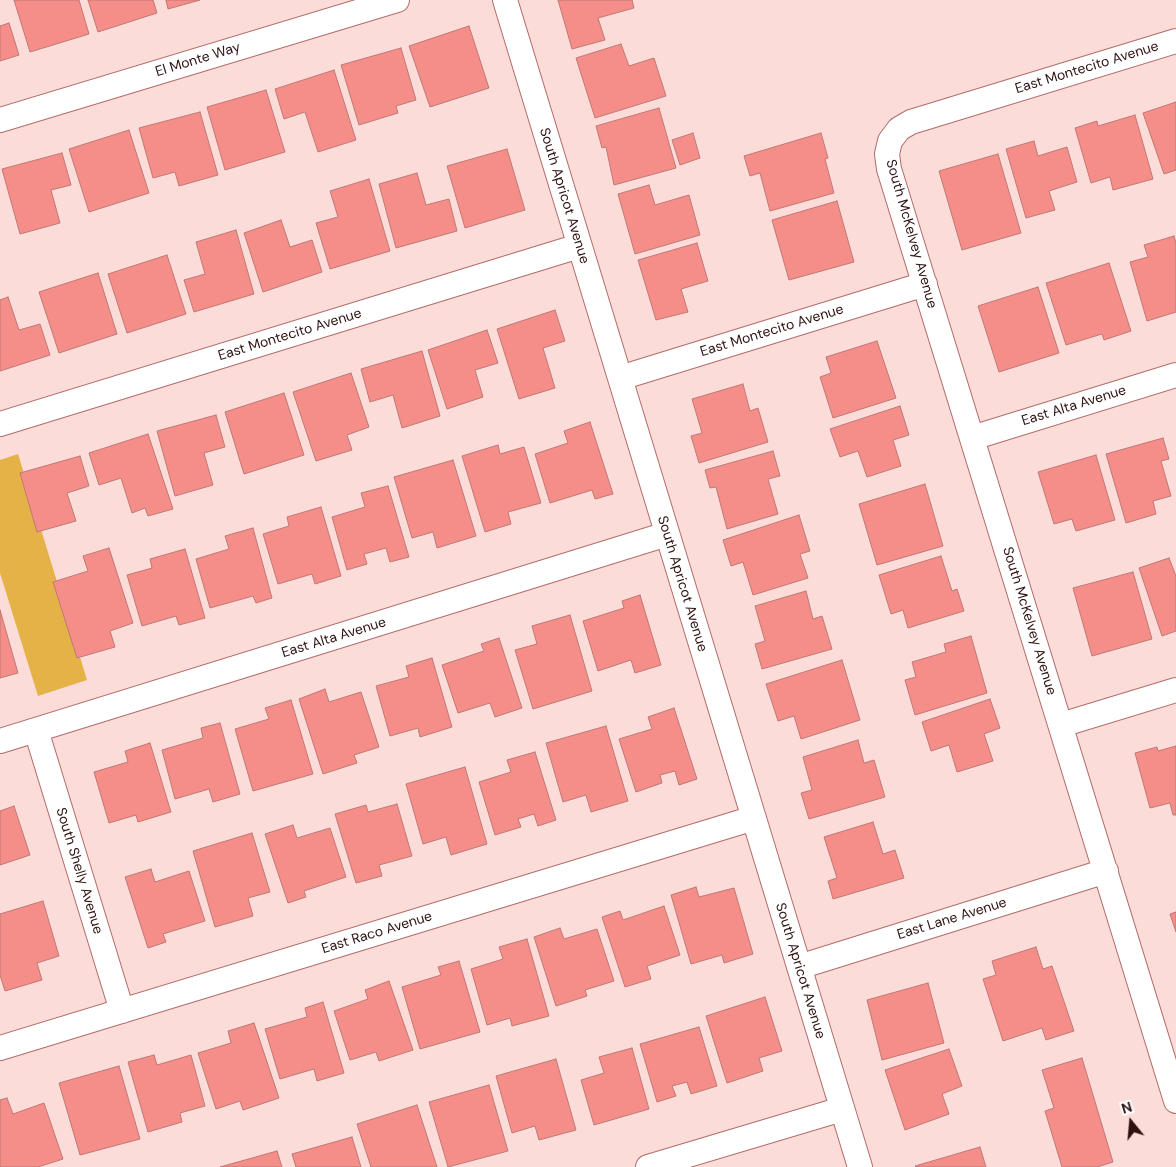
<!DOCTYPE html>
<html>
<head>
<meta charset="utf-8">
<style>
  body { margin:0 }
  #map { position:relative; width:1176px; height:1167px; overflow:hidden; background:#fcdcd9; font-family:"DM Sans",sans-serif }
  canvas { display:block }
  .north { position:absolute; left:1106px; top:1097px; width:50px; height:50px; -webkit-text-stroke:4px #fff; paint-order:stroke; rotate:343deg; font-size:14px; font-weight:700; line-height:20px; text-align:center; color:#2d1211 }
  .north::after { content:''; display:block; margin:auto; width:18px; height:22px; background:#2d1211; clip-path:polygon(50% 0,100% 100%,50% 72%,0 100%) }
</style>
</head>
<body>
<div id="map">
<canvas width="1176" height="1167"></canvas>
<div class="north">N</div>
</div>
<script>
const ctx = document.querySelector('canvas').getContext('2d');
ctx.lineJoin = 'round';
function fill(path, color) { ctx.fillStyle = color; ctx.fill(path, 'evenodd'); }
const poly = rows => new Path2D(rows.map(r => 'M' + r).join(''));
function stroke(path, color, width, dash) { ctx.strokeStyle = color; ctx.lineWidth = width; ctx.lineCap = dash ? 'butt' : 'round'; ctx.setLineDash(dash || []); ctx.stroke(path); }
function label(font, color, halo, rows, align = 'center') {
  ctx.font = font + ' "DM Sans",sans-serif'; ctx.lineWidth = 5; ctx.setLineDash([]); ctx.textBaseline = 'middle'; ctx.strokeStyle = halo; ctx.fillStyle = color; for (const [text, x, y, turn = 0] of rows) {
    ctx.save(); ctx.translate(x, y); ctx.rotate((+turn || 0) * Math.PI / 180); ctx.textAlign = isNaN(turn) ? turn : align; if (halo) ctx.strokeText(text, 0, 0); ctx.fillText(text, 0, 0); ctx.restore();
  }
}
fill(poly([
  [18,454,87,680,38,696,0,573,0,460]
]), '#e4b247');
const building = poly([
  [14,0,79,0,89,34,30,52,14,0],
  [88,0,153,0,157,13,98,32,88,0],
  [166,0,200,0,168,9,166,0],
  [558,0,632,0,634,8,598,18,605,40,572,49,558,0],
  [9,23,19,55,0,61,0,26,9,23],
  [469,26,489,88,430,107,409,46,469,26],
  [621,44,629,66,654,58,666,96,595,118,576,58,621,44],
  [401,48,416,100,396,106,398,113,359,125,341,65,401,48],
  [334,70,356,140,318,152,305,112,284,119,275,89,334,70],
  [266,90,285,152,225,170,207,107,266,90],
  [1176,102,1176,170,1164,174,1143,113,1176,102],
  [659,108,676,168,614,185,606,147,602,148,596,126,659,108],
  [200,112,218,175,179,186,175,172,153,178,139,128,200,112],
  [1135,115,1153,179,1113,190,1110,177,1091,183,1075,128,1097,121,1098,126,1135,115],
  [129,130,149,193,89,212,69,149,129,130],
  [693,133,700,158,680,165,672,140,693,133],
  [821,133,828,158,825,159,834,193,770,211,760,173,750,176,744,156,821,133],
  [1034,141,1038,156,1067,147,1077,182,1049,191,1055,210,1026,218,1006,149,1034,141],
  [507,149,525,210,465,228,447,166,507,149],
  [62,153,71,185,51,190,60,223,20,234,2,169,62,153],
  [998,154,1021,233,962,250,939,171,998,154],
  [417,173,426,205,449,199,457,231,396,248,379,184,417,173],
  [369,179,390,251,330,269,316,223,338,217,330,191,369,179],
  [649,185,655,205,689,195,700,235,635,254,618,194,649,185],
  [837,201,854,262,789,280,772,220,837,201],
  [281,220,290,247,312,240,322,272,263,292,244,233,281,220],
  [236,230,254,294,194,312,184,280,205,274,196,242,236,230],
  [1174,236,1176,243,1176,312,1147,321,1130,262,1148,257,1144,245,1174,236],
  [697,243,708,281,681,289,688,312,656,320,638,260,697,243],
  [167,255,186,314,127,333,108,274,167,255],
  [1109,263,1131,331,1104,340,1102,334,1066,345,1046,283,1109,263],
  [98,273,117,334,59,353,39,292,98,273],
  [1038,287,1059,353,999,372,978,306,1038,287],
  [8,297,19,330,40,324,50,355,0,371,0,300,8,297],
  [555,310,565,341,543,348,555,388,519,399,497,329,555,310],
  [487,330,498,363,475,370,483,397,447,409,428,350,487,330],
  [877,341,896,398,833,418,820,377,831,373,826,357,877,341],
  [422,351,440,416,402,428,393,395,370,402,361,369,422,351],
  [351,373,369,427,347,435,352,450,316,461,293,392,351,373],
  [743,384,750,411,758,408,768,442,699,463,691,436,702,433,692,399,743,384],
  [284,393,304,455,244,474,225,412,284,393],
  [900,406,909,435,893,440,901,466,867,477,858,451,840,457,830,429,900,406],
  [216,415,225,447,204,453,213,485,175,496,157,431,216,415],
  [590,422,613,494,595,499,592,490,550,503,535,454,568,443,564,431,590,422],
  [148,434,173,509,148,516,145,508,132,513,121,478,99,485,89,453,148,434],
  [1163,438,1169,459,1161,461,1171,496,1153,501,1156,514,1126,523,1106,454,1163,438],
  [498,445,500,454,524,447,541,503,508,512,511,524,485,532,462,456,498,445],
  [773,451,780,476,768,479,778,514,727,529,716,487,710,488,705,470,773,451],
  [1096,455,1115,520,1076,531,1072,519,1054,524,1038,472,1096,455],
  [80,456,89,486,67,493,76,521,37,532,20,473,80,456],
  [453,460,476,536,437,548,433,532,412,538,394,477,453,460],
  [925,484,943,546,877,565,859,504,925,484],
  [388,486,409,557,390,562,386,548,364,554,367,564,347,570,332,517,365,507,361,493,388,486],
  [321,507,341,576,315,584,312,574,278,584,263,534,289,526,287,517,321,507],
  [799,515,810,551,800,554,808,578,753,595,743,562,731,566,723,540,799,515],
  [253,528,272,598,256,603,253,596,210,608,196,559,229,549,225,536,253,528],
  [109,548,133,623,110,631,115,647,77,658,53,582,88,571,83,556,109,548],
  [185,549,205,618,179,625,176,616,142,626,127,575,152,568,150,559,185,549],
  [941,556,952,591,957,589,964,611,908,628,903,610,891,614,879,575,941,556],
  [1169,558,1176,576,1176,631,1162,636,1139,568,1169,558],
  [1133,572,1152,639,1092,656,1073,588,1133,572],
  [806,591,813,619,822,616,832,649,762,669,755,644,765,641,755,606,806,591],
  [640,595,661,665,635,673,631,660,598,671,583,621,624,608,622,601,640,595],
  [0,610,18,673,0,678,0,610],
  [570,615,592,691,533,709,515,650,537,644,532,626,570,615],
  [971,636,987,693,915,715,905,680,916,677,912,662,946,652,944,644,971,636],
  [499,638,522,708,495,717,490,703,458,713,442,665,484,651,481,644,499,638],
  [432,658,452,727,420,737,418,728,390,736,376,686,409,677,406,666,432,658],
  [842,660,860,720,801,739,794,716,778,721,766,684,842,660],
  [325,689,329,702,361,692,379,747,354,755,357,763,323,774,299,699,325,689],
  [990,699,1000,728,984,734,993,761,957,772,949,745,931,751,922,722,990,699],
  [291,700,313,774,253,791,235,729,269,719,265,708,291,700],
  [674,708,697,779,679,785,675,771,660,775,662,783,636,792,619,739,652,729,648,717,674,708],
  [220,723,240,794,213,802,209,789,175,799,162,750,203,738,201,728,220,723],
  [606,726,628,801,591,812,586,795,563,802,546,743,606,726],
  [858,740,864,763,874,760,885,797,809,819,801,793,812,790,803,757,858,740],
  [150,743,171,812,138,822,136,815,109,823,94,772,128,762,125,751,150,743],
  [1176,746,1176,815,1173,815,1170,803,1150,808,1135,753,1157,747,1158,751,1176,746],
  [535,752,556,820,538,826,534,814,518,819,521,827,495,835,479,782,511,772,507,760,535,752],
  [465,767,487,844,451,855,446,837,423,844,406,784,465,767],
  [397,804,412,856,379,865,382,876,356,883,335,814,366,805,368,812,397,804],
  [14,806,30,855,0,865,0,811,14,806],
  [873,822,883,854,895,850,904,878,833,899,828,881,837,878,824,837,873,822],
  [293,825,297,838,330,828,346,877,304,891,306,897,288,903,265,834,293,825],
  [252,833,270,892,248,898,253,916,215,927,193,851,252,833],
  [151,869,155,882,189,871,205,921,163,934,166,942,148,948,125,877,151,869],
  [696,887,699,897,734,888,753,954,724,963,722,955,691,964,671,895,696,887],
  [43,901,59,956,37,963,42,980,5,991,0,975,0,914,43,901],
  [664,906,680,955,647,966,651,979,625,987,602,917,620,911,623,920,664,906],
  [1176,912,1176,932,1170,914,1176,912],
  [560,928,564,939,597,929,614,981,585,990,587,996,556,1006,534,937,560,928],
  [527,939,549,1016,512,1026,510,1018,487,1025,471,969,503,959,499,947,527,939],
  [1036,947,1043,969,1052,966,1074,1031,1046,1040,1042,1028,1003,1041,983,979,996,975,992,961,1036,947],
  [459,961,480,1032,420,1049,402,987,441,975,438,967,459,961],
  [389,981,413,1050,379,1061,376,1052,350,1060,334,1011,368,999,365,990,389,981],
  [928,983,944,1043,882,1060,867,1000,928,983],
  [765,997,782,1051,759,1058,763,1071,727,1083,706,1016,765,997],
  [323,1002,344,1073,317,1081,314,1069,280,1079,265,1029,307,1017,305,1008,323,1002],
  [254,1023,279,1098,243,1110,240,1101,216,1109,198,1053,231,1043,228,1031,254,1023],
  [699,1027,717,1086,691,1094,687,1082,672,1086,676,1096,657,1102,640,1044,699,1027],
  [632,1048,649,1109,594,1125,581,1080,604,1073,599,1057,632,1048],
  [949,1049,962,1086,942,1094,949,1114,905,1130,885,1070,949,1049],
  [154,1055,157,1065,191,1055,205,1106,180,1113,182,1122,148,1132,128,1062,154,1055],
  [1082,1058,1113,1162,1097,1167,1062,1167,1045,1111,1054,1108,1042,1070,1082,1058],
  [556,1059,576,1130,539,1140,535,1126,512,1133,496,1076,556,1059],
  [119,1066,140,1139,80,1155,59,1083,119,1066],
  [489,1085,508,1151,448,1167,429,1102,489,1085],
  [7,1098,13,1114,44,1103,63,1159,38,1167,0,1167,0,1100,7,1098],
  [417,1105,437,1167,371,1167,357,1124,417,1105],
  [352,1137,361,1167,296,1167,292,1154,352,1137],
  [980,1147,986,1167,916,1167,915,1166,980,1147],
  [277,1151,282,1167,220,1167,277,1151]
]);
fill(building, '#f58d89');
stroke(building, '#c07875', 1);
const minor = poly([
  [505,0,860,1167],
  [1176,41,911,122,899,129,890,141,887,154,889,169,1176,1101],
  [0,120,397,0],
  [620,378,925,284],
  [0,424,579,246],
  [972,438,1176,375],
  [1061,725,1176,690],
  [36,730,122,1011],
  [0,741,667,534],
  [799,967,1106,871],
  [0,1048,754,818],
  [648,1167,842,1109]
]);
stroke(minor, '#b26c69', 26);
stroke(minor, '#fff', 24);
label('14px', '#2d1211', '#fff', [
  ["El Monte Way",198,60,-17],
  ["East Montecito Avenue",1087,68,-17],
  ["South Apricot Avenue",564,196,73],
  ["South McKelvey Avenue",911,234,74],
  ["East Montecito Avenue",772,331,-17],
  ["East Montecito Avenue",290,335,-17],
  ["East Alta Avenue",1074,406,-17],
  ["South Apricot Avenue",682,584,73],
  ["South McKelvey Avenue",1029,621,73],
  ["East Alta Avenue",334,638,-17],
  ["South Shelly Avenue",79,871,73],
  ["East Lane Avenue",952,919,-17],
  ["East Raco Avenue",377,933,-17],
  ["South Apricot Avenue",800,971,73]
]);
</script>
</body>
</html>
